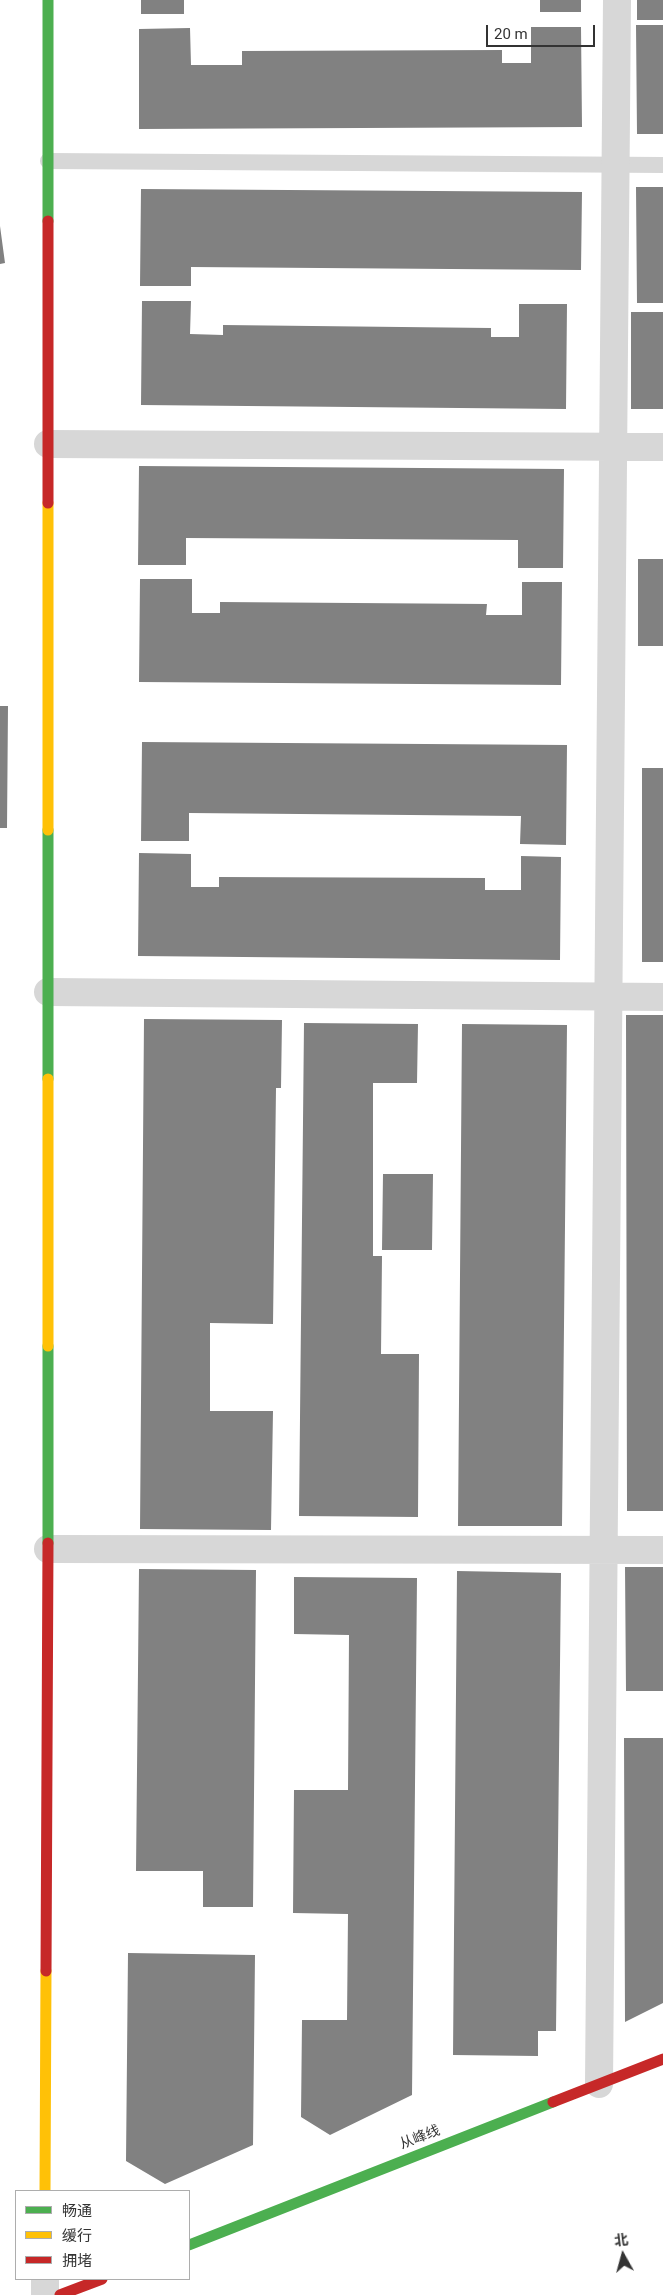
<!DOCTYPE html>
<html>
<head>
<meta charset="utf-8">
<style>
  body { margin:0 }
  #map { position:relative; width:663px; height:2295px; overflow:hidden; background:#fff; font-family:Roboto,"Noto Sans SC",sans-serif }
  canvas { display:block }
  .legend { position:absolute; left:15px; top:2190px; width:175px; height:90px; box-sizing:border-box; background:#fff; border:1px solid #adadad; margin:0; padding:6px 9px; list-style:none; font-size:15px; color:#333 }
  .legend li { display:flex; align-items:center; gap:10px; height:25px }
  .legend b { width:25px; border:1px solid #adadad }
  .north { position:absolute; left:598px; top:2230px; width:50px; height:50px; -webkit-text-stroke:4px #fff; paint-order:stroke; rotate:353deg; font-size:14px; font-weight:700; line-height:20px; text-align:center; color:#333 }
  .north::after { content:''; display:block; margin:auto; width:18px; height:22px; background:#333; clip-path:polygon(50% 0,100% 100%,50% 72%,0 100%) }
  .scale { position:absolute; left:486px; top:25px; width:109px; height:22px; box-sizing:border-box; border:2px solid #333; border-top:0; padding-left:6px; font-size:15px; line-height:18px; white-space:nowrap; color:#333; -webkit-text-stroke:4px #fff; paint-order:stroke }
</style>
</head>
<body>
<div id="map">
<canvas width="663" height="2295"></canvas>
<ul class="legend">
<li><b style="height:6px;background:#4caf50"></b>畅通</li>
<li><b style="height:6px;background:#ffc107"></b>缓行</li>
<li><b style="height:6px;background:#c62828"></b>拥堵</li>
</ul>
<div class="north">北</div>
<div class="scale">20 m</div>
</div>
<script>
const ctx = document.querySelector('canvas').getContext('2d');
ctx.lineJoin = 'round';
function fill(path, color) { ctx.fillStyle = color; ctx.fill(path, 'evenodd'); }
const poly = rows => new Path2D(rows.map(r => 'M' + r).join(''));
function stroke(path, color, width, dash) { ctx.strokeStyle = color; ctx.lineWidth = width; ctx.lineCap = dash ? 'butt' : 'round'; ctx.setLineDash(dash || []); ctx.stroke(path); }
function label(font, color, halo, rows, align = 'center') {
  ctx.font = font + ' Roboto,"Noto Sans SC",sans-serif'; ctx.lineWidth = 5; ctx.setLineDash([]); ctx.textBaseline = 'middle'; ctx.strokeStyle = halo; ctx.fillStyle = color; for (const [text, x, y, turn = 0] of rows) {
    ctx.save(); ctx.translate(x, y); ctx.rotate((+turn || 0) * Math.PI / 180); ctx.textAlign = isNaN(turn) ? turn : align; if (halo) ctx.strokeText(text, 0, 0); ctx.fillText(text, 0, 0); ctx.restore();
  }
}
fill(poly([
  [141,0,184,0,184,14,141,14],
  [540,0,581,0,581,12,540,12],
  [637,0,663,0,663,20,637,20],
  [636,25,663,25,663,134,637,134],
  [531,27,581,27,582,127,139,129,139,29,190,28,191,65,242,65,242,51,502,50,502,63,531,63],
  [636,187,663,187,663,303,637,303],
  [141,189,582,192,581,270,191,267,191,286,140,286],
  [0,226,5,263,0,264],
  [142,301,191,301,190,334,223,335,223,325,491,328,491,337,519,337,519,304,567,304,566,409,141,405],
  [631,312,663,312,663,409,631,409],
  [139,466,564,469,563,568,518,568,518,540,186,538,186,565,138,565],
  [638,559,663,559,663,646,638,646],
  [140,579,192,579,192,613,220,613,220,602,487,604,486,615,522,615,522,582,562,582,561,685,139,682],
  [0,706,8,706,7,828,0,828],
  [142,742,567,745,566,845,520,844,521,816,189,813,189,841,141,841],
  [642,768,663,768,663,962,642,962],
  [139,853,191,854,191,887,219,887,219,877,485,878,485,890,521,890,521,856,561,857,560,960,138,956],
  [626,1015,663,1015,663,1511,627,1511],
  [144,1019,282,1020,281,1088,276,1088,273,1324,210,1323,210,1411,273,1411,271,1530,140,1529],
  [304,1023,418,1024,417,1083,373,1083,373,1256,382,1256,381,1354,419,1354,418,1517,299,1516],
  [462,1024,567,1025,562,1526,458,1526],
  [383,1174,433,1174,432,1250,382,1250],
  [625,1567,663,1567,663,1691,626,1691],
  [139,1569,256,1570,253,1907,203,1907,203,1871,136,1871],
  [457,1571,561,1573,556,2031,538,2031,538,2056,453,2055],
  [294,1577,417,1578,412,2095,330,2135,301,2117,302,2020,347,2020,348,1914,293,1913,294,1790,348,1790,349,1635,294,1634],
  [624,1738,663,1738,663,2003,625,2022],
  [128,1953,255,1955,253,2145,165,2184,126,2161]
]), '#818181');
stroke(poly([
  [48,161,663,165]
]), '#d7d7d7', 16);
stroke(poly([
  [48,444,663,447],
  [48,992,663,997],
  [48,1549,663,1550],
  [599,2084,617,0],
  [45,2295,45,2279]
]), '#d7d7d7', 28);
stroke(poly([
  [48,0,48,221],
  [48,830,48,1079],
  [48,1346,48,1543],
  [189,2245,553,2102]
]), '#4caf50', 11);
stroke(poly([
  [48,503,48,830],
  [48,1079,48,1346],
  [45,2191,46,1971]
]), '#ffc107', 11);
stroke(poly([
  [48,221,48,503],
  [46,1971,48,1543],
  [553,2102,663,2059],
  [60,2295,102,2279]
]), '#c62828', 11);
label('14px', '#333', '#fff', [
  ["从峰线",420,2138,-21]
]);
</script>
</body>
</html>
